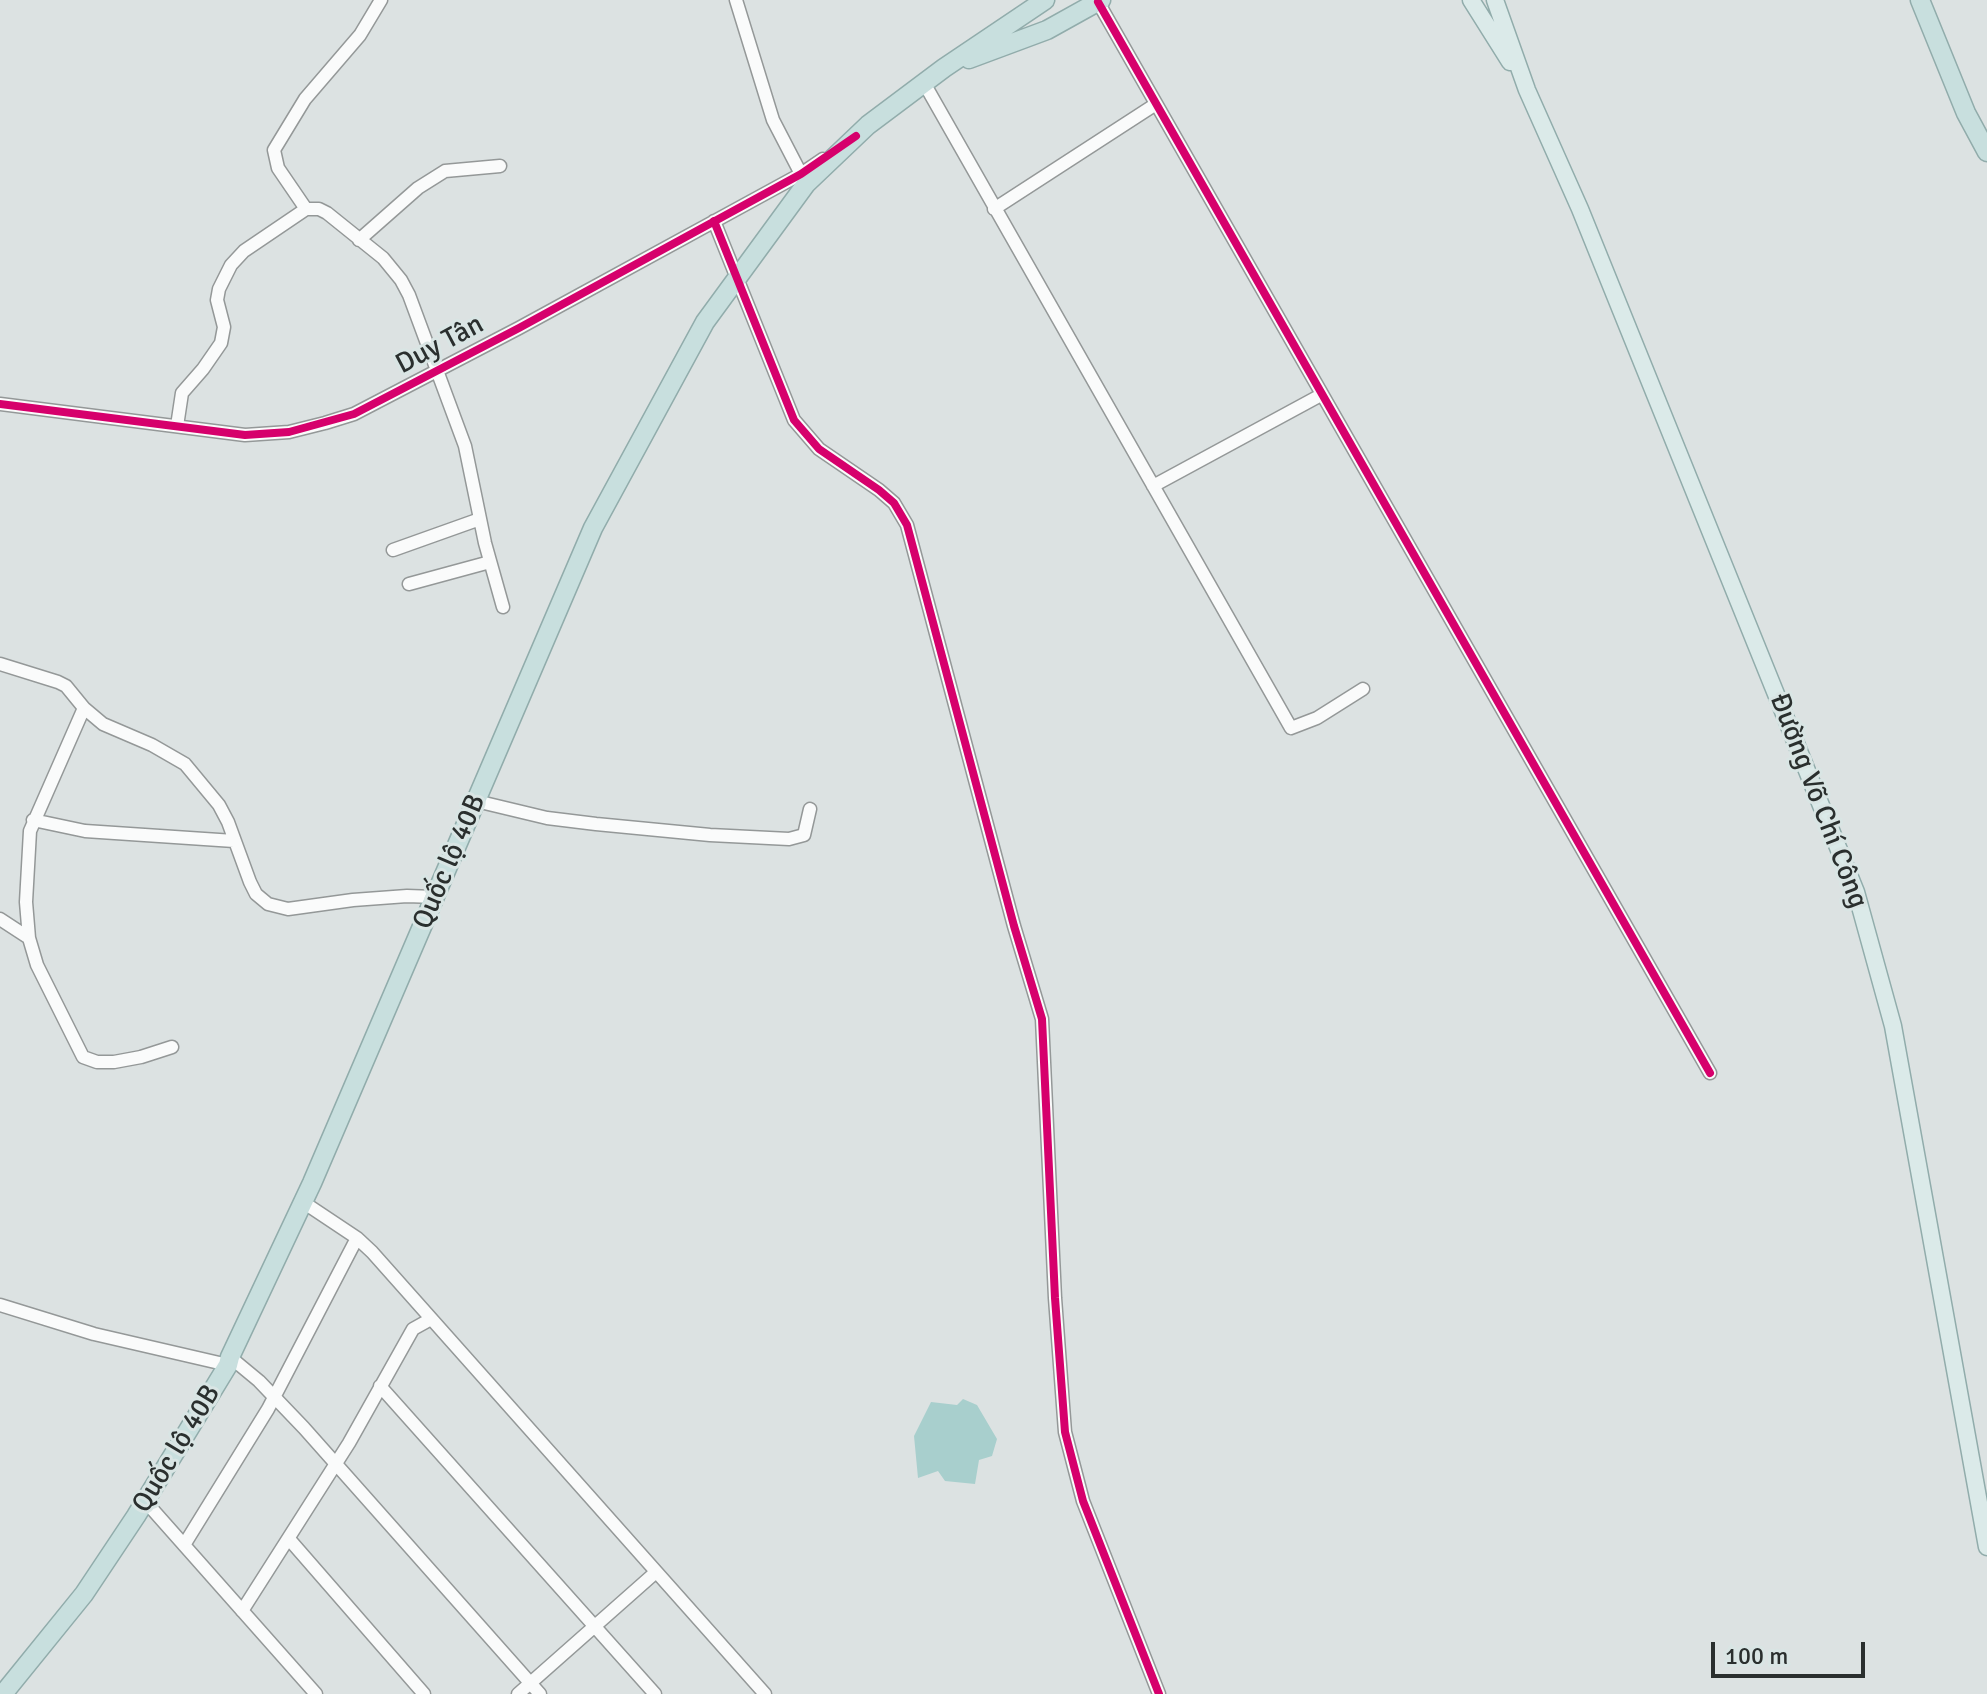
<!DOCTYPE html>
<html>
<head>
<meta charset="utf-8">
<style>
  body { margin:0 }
  #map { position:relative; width:1987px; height:1694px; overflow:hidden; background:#dce2e2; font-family:Signika,sans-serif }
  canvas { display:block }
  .scale { position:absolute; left:1711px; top:1642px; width:154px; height:36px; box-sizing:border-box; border:4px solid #2a2f2e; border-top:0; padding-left:10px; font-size:24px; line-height:28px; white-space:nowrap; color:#2a2f2e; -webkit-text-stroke:6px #d9e5e4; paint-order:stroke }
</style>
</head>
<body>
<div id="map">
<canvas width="1987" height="1694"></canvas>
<div class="scale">100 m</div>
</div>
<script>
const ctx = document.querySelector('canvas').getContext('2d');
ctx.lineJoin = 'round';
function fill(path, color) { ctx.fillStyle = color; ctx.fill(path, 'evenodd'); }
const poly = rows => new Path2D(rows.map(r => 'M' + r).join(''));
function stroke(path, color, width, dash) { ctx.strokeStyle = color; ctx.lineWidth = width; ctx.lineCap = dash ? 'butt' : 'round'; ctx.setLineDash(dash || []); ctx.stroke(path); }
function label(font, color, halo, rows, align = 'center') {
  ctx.font = font + ' Signika,sans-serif'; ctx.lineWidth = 6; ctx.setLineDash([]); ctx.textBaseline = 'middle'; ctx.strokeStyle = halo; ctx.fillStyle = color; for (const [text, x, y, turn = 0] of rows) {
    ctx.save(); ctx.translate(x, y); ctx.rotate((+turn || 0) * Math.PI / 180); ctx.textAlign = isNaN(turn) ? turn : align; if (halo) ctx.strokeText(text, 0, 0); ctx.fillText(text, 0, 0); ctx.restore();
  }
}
fill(poly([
  [963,1399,977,1405,997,1439,992,1456,979,1460,975,1484,945,1481,938,1471,918,1478,914,1436,931,1402,957,1405]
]), '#a8cfcd');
const minor = poly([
  [736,0,773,120,801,174],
  [1098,2,1710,1073],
  [924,83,1291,728,1317,718,1363,689],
  [306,209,278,168,274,150,305,99,360,35,381,0],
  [994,209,1156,104],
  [714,221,794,420,819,449,879,490,894,503,907,525,1014,926,1042,1019,1055,1298,1065,1432,1083,1501,1159,1694],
  [359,240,418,188,445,171,500,166],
  [0,404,245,435,289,432,325,423,354,414,519,328,801,174,823,159],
  [177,426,182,393,203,369,221,343,224,327,217,300,219,289,231,265,244,251,306,209,319,209,327,213,383,258,401,280,409,295,465,446,485,543,503,607],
  [1153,486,1321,395],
  [393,550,480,519],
  [409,584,490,562],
  [0,664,58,682,66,686,84,708,103,724,152,745,185,764,219,805,228,822,250,882,256,894,268,904,288,909,353,900,407,896,435,897],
  [84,708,30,831,26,902,29,938,37,965,83,1057,97,1062,114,1062,141,1057,172,1047],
  [476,801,547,818,596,824,710,835,789,839,804,835,810,809],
  [33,820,85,831,234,841],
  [0,919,29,938],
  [303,1202,357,1238,372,1252,765,1694],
  [0,1305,94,1334,228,1365],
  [230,1357,259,1381,304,1428,540,1694],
  [380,1386,655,1694],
  [145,1501,316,1694],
  [289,1539,424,1694],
  [184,1545,268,1409,357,1238],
  [242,1611,349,1443,413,1329,431,1319],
  [518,1694,656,1572]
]);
const major = poly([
  [1471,0,1510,62],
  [1495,0,1527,90,1580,209,1856,892,1893,1026,1987,1547]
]);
const highway = poly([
  [1920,0,1966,113,1987,152],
  [969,59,1047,30,1101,0],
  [3,1694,84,1594,136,1516,228,1365,230,1357,312,1183,593,528,705,322,806,184,868,125,944,68,1045,0]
]);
stroke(minor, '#949898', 15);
stroke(major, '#91acab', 19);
stroke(highway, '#91acab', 21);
stroke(minor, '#fafbfb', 12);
stroke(major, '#dbeae9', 16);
stroke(highway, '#c8dfde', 18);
stroke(poly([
  [1098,2,1710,1073],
  [714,221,794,420,819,449,879,490,894,503,907,525,1014,926,1042,1019,1055,1298,1065,1432,1083,1501,1159,1694],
  [0,404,245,435,289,432,354,414,519,328,801,174,856,136]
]), '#d6006c', 8);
label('28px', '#2a2f2e', '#d9e5e4', [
  ["Duy Tân",440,345,-28],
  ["Đường Võ Chí Công",1818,801,69],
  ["Quốc lộ 40B",450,862,-67],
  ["Quốc lộ 40B",177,1449,-59]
]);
</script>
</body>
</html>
